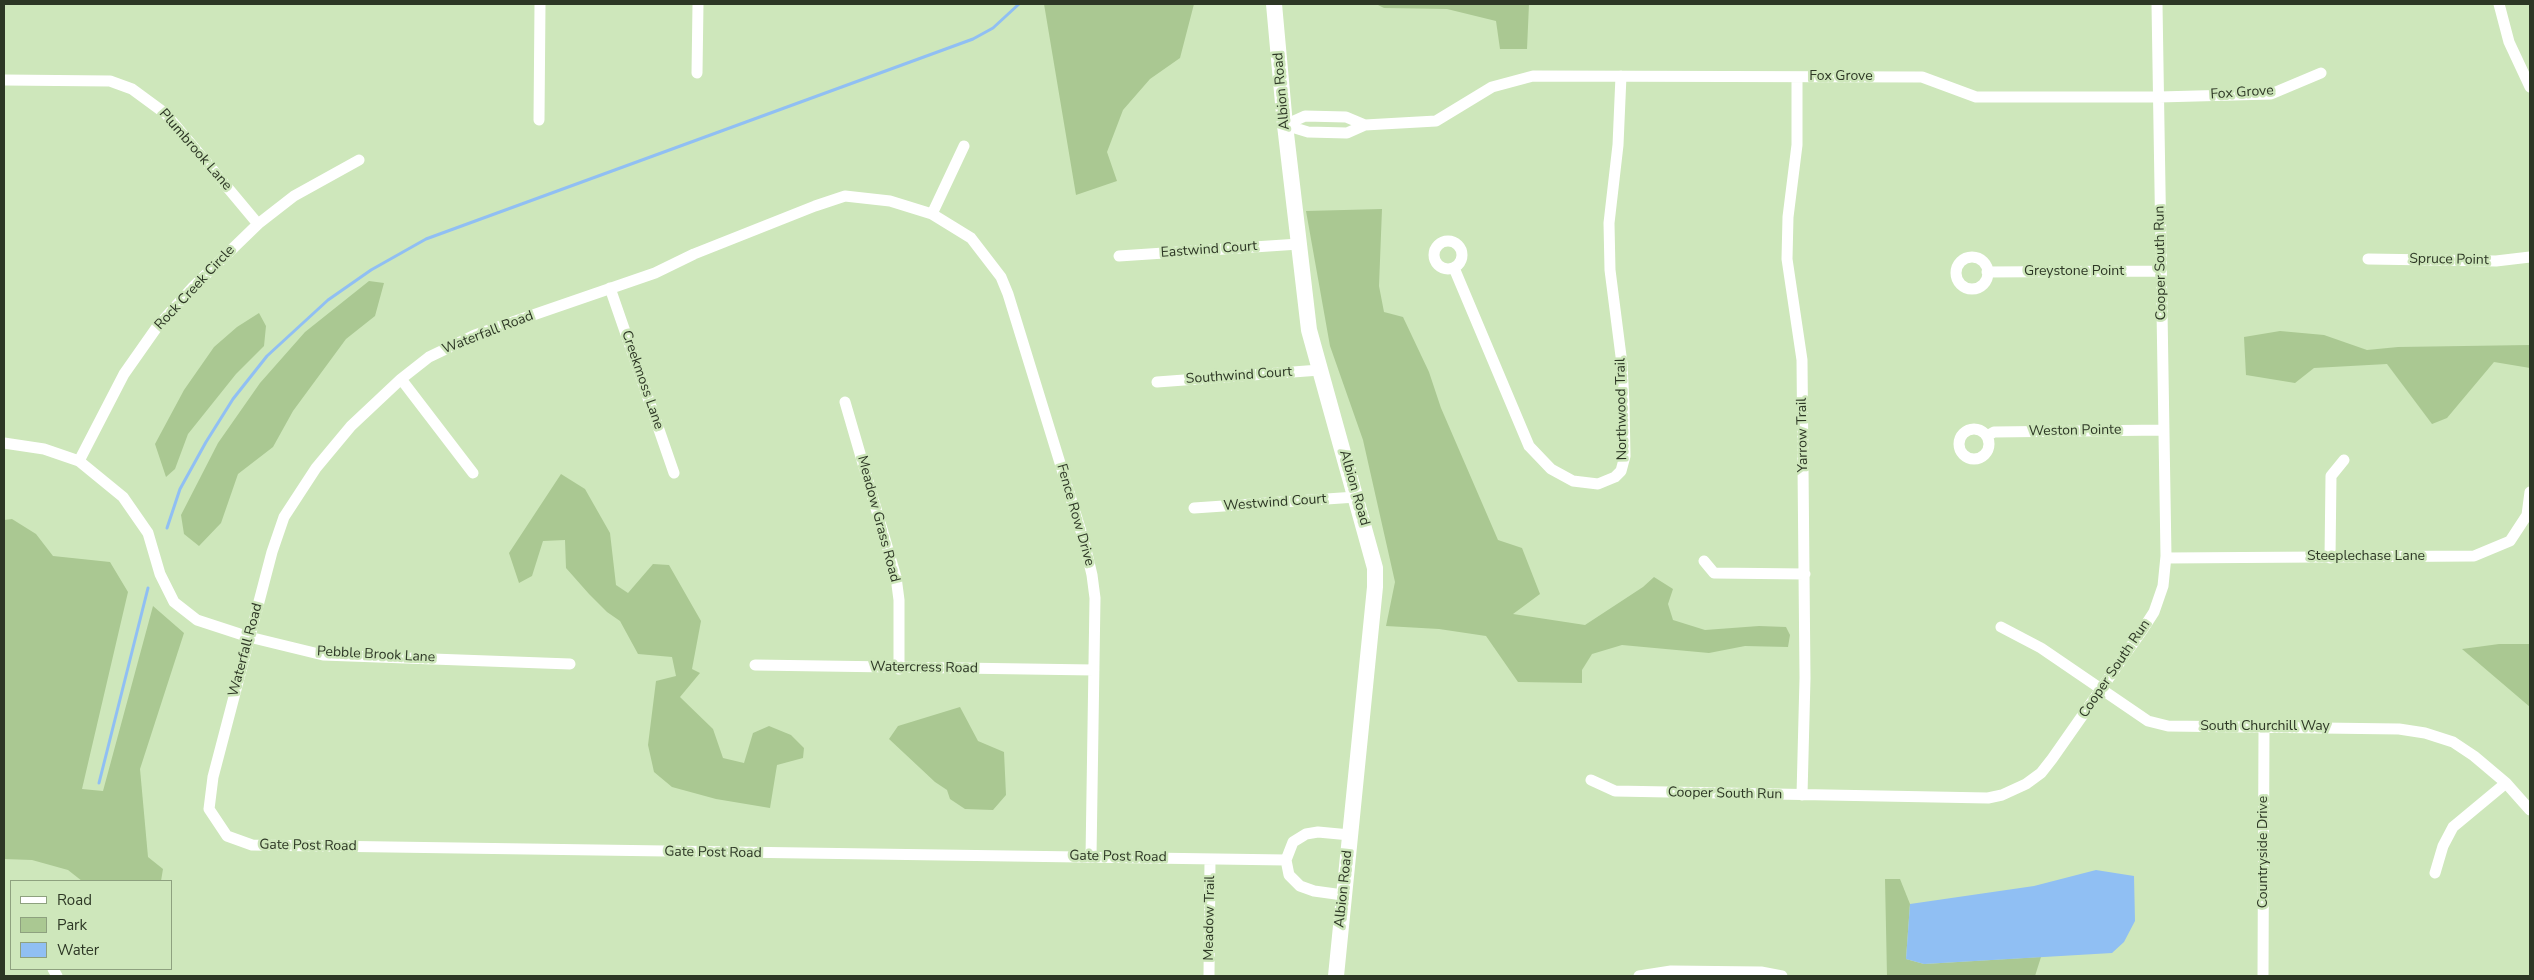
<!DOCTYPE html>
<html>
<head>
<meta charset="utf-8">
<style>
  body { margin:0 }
  #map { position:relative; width:2534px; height:980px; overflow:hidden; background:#cee7bb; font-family:"Nunito Sans",sans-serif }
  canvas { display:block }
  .frame { position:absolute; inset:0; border:5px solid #2d3725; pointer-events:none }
  .legend { position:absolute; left:10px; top:880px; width:162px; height:90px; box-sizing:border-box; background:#cee7bb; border:1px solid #8ea17f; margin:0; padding:6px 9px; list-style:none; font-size:15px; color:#2d3725 }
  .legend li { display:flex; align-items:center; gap:10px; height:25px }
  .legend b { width:25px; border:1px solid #8ea17f }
</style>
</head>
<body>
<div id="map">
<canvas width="2534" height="980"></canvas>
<div class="frame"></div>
<ul class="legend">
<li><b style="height:6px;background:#fff"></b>Road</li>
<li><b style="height:14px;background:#aac892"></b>Park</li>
<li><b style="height:14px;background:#90bff3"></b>Water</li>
</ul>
</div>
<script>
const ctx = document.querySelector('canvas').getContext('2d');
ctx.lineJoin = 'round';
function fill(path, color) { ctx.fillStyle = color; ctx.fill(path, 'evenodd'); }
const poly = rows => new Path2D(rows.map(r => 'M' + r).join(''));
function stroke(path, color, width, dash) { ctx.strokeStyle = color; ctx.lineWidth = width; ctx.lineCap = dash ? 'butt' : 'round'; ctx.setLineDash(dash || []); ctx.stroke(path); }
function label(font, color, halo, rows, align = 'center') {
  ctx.font = font + ' "Nunito Sans",sans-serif'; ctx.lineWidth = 5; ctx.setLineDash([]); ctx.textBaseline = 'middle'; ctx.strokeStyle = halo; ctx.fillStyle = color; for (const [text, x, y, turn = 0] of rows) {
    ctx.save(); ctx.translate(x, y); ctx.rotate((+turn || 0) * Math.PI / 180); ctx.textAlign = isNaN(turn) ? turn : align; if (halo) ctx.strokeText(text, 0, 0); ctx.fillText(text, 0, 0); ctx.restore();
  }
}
fill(poly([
  [1044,4,1194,4,1180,58,1150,79,1123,110,1107,152,1117,181,1076,195],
  [1376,4,1529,4,1527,49,1500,49,1496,21,1447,9,1384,8],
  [1382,209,1379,286,1384,312,1403,317,1429,372,1441,408,1498,540,1522,548,1540,594,1513,614,1585,625,1643,587,1654,577,1673,589,1668,604,1673,620,1705,630,1759,626,1786,627,1790,635,1788,647,1745,646,1709,653,1622,645,1592,654,1582,670,1582,683,1518,682,1486,636,1439,629,1386,626,1395,582,1363,440,1330,346,1306,211],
  [369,281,384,283,375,316,346,339,293,411,273,447,238,474,221,523,199,546,184,534,181,515,218,443,260,383,305,332],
  [259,313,266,326,264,346,236,374,188,434,175,469,166,477,155,444,184,390,214,347,237,327],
  [2280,331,2324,335,2367,350,2398,347,2530,345,2530,368,2494,362,2447,418,2432,424,2387,364,2314,368,2295,383,2246,375,2244,337],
  [561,474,585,489,610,533,616,585,628,593,653,564,669,565,701,621,692,669,700,673,680,697,713,729,723,758,744,763,753,733,769,726,791,735,804,748,803,758,777,765,770,808,716,799,672,787,654,772,648,745,656,681,676,676,672,657,638,654,620,621,607,612,589,594,566,568,565,540,543,541,532,576,519,583,509,553],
  [12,519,36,534,53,556,110,562,128,592,82,789,103,791,153,606,184,633,140,769,148,857,163,869,161,881,82,881,68,870,32,860,4,859,4,520],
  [2499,644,2530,644,2530,707,2462,649],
  [960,707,978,741,1004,752,1006,795,993,810,965,809,950,799,947,790,935,782,889,739,898,726],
  [1885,879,1900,879,1910,904,1906,959,1924,964,2041,957,2035,976,1887,976]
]), '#aac892');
fill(poly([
  [2096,870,2134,876,2135,921,2124,942,2112,953,1924,964,1906,959,1910,904,2034,886]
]), '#90bff3');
stroke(poly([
  [167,528,180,489,206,442,233,399,267,356,328,300,371,270,426,239,973,39,993,28,1019,4],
  [99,783,148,588]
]), '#90bff3', 3);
stroke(poly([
  [2499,4,2509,42,2530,87],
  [697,73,698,4],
  [1797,77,1797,145,1788,217,1787,259,1802,360,1805,678,1802,795],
  [4,80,110,81,132,89,166,114,258,224],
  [539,120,540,4],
  [1285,125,1308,132,1347,133,1365,125,1436,121,1492,87,1533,76,1922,77,1976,97,2159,97,2271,94,2321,73],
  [1285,125,1305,116,1346,117,1365,125],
  [932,214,964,146],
  '1434 255a14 14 0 1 1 28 0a14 14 0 1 1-28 0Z',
  [1119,256,1299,244],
  '1956 273a16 16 0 1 1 32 0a16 16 0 1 1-32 0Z',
  [2368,259,2496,261,2530,257],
  [1454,268,1529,446,1551,469,1573,481,1598,484,1615,477,1621,471,1625,456,1624,404,1622,364,1610,270,1609,223,1618,145,1621,76],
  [1987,272,2161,271],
  [610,288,674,473],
  [401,379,473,473],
  [1157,382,1320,370],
  [845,402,896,577,899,600,899,669],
  '1959 444a15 15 0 1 1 30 0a15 15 0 1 1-30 0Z',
  [1987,436,1994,432,2163,430],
  [4,443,44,449,79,461,123,497,148,533,160,574,174,602,197,620,249,637,323,655,570,664],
  [79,461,124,374,157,327,193,287,258,224,294,196,359,160],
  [1194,508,1356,497],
  [2166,558,2474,556,2510,541,2527,515,2530,492],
  [2330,558,2331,476,2344,460],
  [1704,561,1714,573,1805,574],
  [2001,627,2041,648,2148,721,2168,726,2399,729,2425,733,2453,742,2474,756,2506,783,2530,810],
  [755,665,1094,670],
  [1591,780,1615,791,1988,798,2002,795,2026,784,2041,773,2052,759,2143,629,2154,612,2163,586,2166,556,2157,4],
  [1091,857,1095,598,1092,575,1084,541,1008,294,1001,277,971,238,932,214,890,201,845,196,815,206,694,254,655,273,475,335,429,357,401,379,351,426,316,468,284,517,272,552,213,777,209,809,227,836,252,845,1286,860],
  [2435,873,2443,846,2453,827,2506,783],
  [1343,895,1314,891,1300,886,1289,875,1286,860,1293,842,1306,834,1318,832,1350,835],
  [53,969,57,976],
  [1209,976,1210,859],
  [1639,976,1671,971,1761,972,1782,976],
  [2263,976,2264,728]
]), '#fff', 11);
stroke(poly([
  [1274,4,1285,125,1309,330,1375,568,1375,587,1336,976]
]), '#fff', 16);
label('14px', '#2d3725', '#cee7bb', [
  ["Fox Grove",1841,77],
  ["Albion Road",1282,91,-95],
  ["Fox Grove",2242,93,-4],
  ["Plumbrook Lane",195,150,49],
  ["Eastwind Court",1209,250,-4],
  ["Spruce Point",2449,260,1],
  ["Cooper South Run",2161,263,-91],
  ["Greystone Point",2074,272],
  ["Rock Creek Circle",195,288,-47],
  ["Waterfall Road",488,333,-21],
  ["Southwind Court",1239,376,-4],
  ["Creekmoss Lane",642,380,71],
  ["Northwood Trail",1622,409,-91],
  ["Weston Pointe",2075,431,-1],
  ["Yarrow Trail",1803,435,-91],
  ["Albion Road",1354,488,74],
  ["Westwind Court",1275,503,-4],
  ["Fence Row Drive",1075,515,74],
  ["Meadow Grass Road",878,519,75],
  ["Steeplechase Lane",2366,557],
  ["Waterfall Road",246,650,-75],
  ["Pebble Brook Lane",376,655,3],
  ["Watercress Road",924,668,1],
  ["Cooper South Run",2115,669,-56],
  ["South Churchill Way",2265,727],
  ["Cooper South Run",1725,794,1],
  ["Gate Post Road",308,846,1],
  ["Countryside Drive",2264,852,-90],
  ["Gate Post Road",713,853,1],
  ["Gate Post Road",1118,857,1],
  ["Albion Road",1344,889,-84],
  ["Meadow Trail",1210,918,-89]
]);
</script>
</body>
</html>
